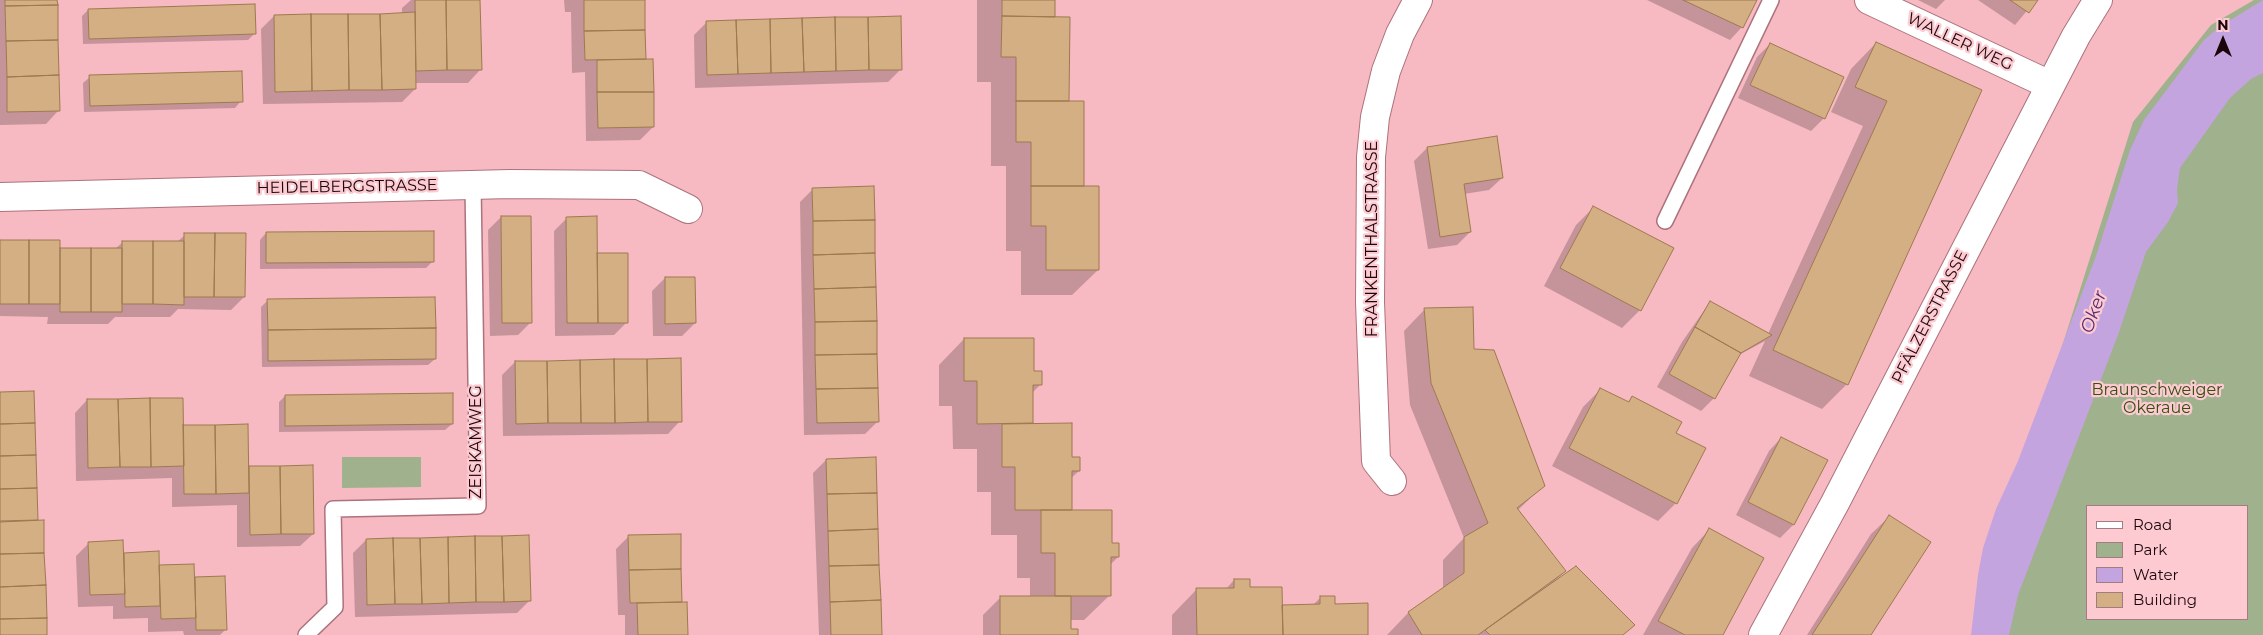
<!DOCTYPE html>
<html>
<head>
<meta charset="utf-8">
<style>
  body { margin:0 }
  #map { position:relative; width:2263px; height:635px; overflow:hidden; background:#f7b9c2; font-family:Montserrat,sans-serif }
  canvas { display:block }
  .legend { position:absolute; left:2086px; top:505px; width:162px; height:115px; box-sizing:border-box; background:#fdcad1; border:1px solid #a27c81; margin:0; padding:6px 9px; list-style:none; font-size:15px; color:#1a060a }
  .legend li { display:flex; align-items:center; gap:10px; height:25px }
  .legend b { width:25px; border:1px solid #a27c81 }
  .north { position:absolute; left:2198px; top:15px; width:50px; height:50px; -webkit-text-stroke:4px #fdcad1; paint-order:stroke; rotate:0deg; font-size:14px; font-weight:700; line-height:20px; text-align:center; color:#1a060a }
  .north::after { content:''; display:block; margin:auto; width:18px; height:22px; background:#1a060a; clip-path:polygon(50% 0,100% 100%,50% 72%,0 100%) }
</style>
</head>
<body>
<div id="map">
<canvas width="2263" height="635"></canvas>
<ul class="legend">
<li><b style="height:6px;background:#fff"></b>Road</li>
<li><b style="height:14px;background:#9fb18d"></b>Park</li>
<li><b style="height:14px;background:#c4a4de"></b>Water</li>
<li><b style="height:14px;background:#d5af84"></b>Building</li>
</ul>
<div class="north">N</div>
</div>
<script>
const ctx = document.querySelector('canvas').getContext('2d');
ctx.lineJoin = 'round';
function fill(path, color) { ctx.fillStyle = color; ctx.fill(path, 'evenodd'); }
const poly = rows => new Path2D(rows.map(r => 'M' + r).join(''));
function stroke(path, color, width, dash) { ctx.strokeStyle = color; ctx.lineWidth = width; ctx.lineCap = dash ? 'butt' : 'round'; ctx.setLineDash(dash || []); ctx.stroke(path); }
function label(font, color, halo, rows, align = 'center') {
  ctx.font = font + ' Montserrat,sans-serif'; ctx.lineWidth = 4.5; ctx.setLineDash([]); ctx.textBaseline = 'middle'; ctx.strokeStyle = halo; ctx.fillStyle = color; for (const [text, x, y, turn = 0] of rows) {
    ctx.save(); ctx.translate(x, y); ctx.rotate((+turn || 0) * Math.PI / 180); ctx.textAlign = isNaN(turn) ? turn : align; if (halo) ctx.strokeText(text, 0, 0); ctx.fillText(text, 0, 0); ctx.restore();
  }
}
fill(poly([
  [2254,0,2263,0,2263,635,1976,635,1986,587,2133,122,2211,25],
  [2087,506,2247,506,2247,619,2087,619],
  [342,457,421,457,421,487,342,488]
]), '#9fb18d');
fill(poly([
  [2263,0,2263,73,2251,79,2230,98,2180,168,2177,189,2178,203,2168,222,2146,252,2118,335,2018,595,2009,635,1971,635,1978,575,1983,548,1996,509,2018,461,2096,256,2130,150,2144,120,2204,40,2219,27]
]), '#c4a4de');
fill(poly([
  [0,0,56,0,58,111,46,124,0,125],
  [411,0,479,0,480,70,468,83,415,83,415,89,402,102,263,104,261,29,274,16,402,14,402,8],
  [564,0,644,0,645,61,653,127,640,140,586,141,585,72,572,73,571,12,565,12],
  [977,0,1054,0,1053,18,1098,270,1072,295,1021,295,1021,251,1006,251,1006,166,991,166,991,82,977,82],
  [1647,0,1755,0,1742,27,1730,40],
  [1918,0,1945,0,1936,9],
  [1978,0,2036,0,2015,25],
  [88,10,255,33,248,40,83,44,82,16],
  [707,22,901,69,888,82,695,88,694,35],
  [1876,43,1981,91,1847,384,1822,409,1749,376,1765,341,1737,356,1714,398,1701,411,1657,387,1682,342,1710,302,1768,334,1863,126,1831,112,1851,69],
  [1770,44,1842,77,1824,118,1811,131,1738,98,1757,57],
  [90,77,241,101,235,108,84,112,83,83],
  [1427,148,1502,178,1489,190,1464,194,1470,232,1457,245,1428,249,1414,161],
  [813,189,878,421,865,434,804,435,800,202],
  [1594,207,1640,310,1622,328,1544,286,1576,225],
  [501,217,531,322,518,335,490,336,488,230],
  [567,218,596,254,627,322,614,335,555,336,554,231],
  [266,233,433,261,426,268,260,269,260,240],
  [185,235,244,297,231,310,178,309,170,317,115,317,108,324,47,324,48,317,0,316,0,241,59,249,115,249,123,242,177,242],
  [665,278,695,323,682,336,653,336,652,291],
  [268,300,435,359,428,365,262,367,261,307],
  [1425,309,1473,350,1543,486,1518,510,1565,571,1554,582,1633,625,1623,635,1387,635,1408,613,1443,589,1443,560,1464,538,1410,405,1404,331],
  [964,339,1033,372,1040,385,1032,393,1032,425,1071,458,1079,471,1070,479,1071,511,1110,544,1118,557,1110,565,1110,595,1084,620,1069,620,1069,630,1077,635,983,635,983,615,1001,597,1030,597,1030,578,1017,578,1017,535,991,535,991,492,977,492,977,449,953,449,952,406,939,406,939,365],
  [515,362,680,421,668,434,503,436,502,375],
  [1601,389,1627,403,1632,397,1675,433,1676,503,1658,521,1552,466,1583,407],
  [33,392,37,522,46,635,0,635,0,393],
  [285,396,452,424,445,430,279,432,279,402],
  [87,400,182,426,247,467,312,466,313,534,300,546,237,547,237,505,172,507,172,478,76,481,75,413],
  [1781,438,1826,461,1793,525,1780,538,1736,515,1769,451],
  [826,460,880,635,819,635,813,473],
  [1889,517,1870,635,1807,635,1871,534],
  [1709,530,1721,635,1643,635,1692,548],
  [679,535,681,603,686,635,625,635,625,615,618,615,616,549,629,536],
  [366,540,530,600,517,613,355,617,353,553],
  [89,543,122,554,157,553,158,566,193,578,224,577,226,629,220,635,184,635,183,631,148,632,148,618,113,619,113,606,78,607,76,556],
  [1234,580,1281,606,1312,606,1320,598,1334,606,1367,635,1172,635,1172,615,1197,589,1226,589]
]), '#0003');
const building = poly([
  [5,0,57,0,58,5,5,6,5,0],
  [415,0,446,0,447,70,416,71,415,0],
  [446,0,480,0,482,70,447,70,446,0],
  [584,0,645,0,645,30,584,31,584,0],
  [1002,0,1055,0,1055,17,1002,16,1002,0],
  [1683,0,1757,0,1743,28,1683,0],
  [2010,0,2038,0,2029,13,2010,0],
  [255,4,256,34,89,39,88,9,255,4],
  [58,5,58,40,6,41,5,6,58,5],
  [415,12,416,89,382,90,380,14,415,12],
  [311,14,348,14,349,90,312,91,311,14],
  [311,14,312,91,275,92,274,15,311,14],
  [348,14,380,14,382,90,349,90,348,14],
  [901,16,902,70,869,70,868,17,901,16],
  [1002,16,1070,17,1069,101,1016,101,1016,57,1001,57,1002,16],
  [835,17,836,71,804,72,802,18,835,17],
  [835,17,868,17,869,70,836,71,835,17],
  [802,18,804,72,771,73,770,19,802,18],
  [770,19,771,73,738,74,736,20,770,19],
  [736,20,738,74,707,75,706,21,736,20],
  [645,30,646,59,585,60,584,31,645,30],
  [58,40,59,75,7,77,6,41,58,40],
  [1876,42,1982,90,1848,385,1773,350,1887,101,1855,87,1876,42],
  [1770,43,1844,77,1825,119,1750,85,1770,43],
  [653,59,654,92,597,92,597,60,653,59],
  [242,71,243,102,90,106,89,75,242,71],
  [59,75,60,111,7,112,7,77,59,75],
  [597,92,654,92,654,127,598,128,597,92],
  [1016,101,1084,101,1084,186,1031,186,1031,142,1016,142,1016,101],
  [1497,136,1503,178,1464,184,1471,232,1440,237,1427,147,1497,136],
  [874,186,875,220,813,221,812,188,874,186],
  [1031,186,1099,186,1099,270,1046,270,1046,226,1031,226,1031,186],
  [1593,206,1674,248,1641,311,1560,268,1593,206],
  [501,216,531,216,532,323,502,323,501,216],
  [597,216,598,323,567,323,566,217,597,216],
  [875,220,875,253,813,255,813,221,875,220],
  [434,231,434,262,266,263,266,232,434,231],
  [184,233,215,233,214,297,184,297,184,233],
  [215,233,246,233,245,297,214,297,215,233],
  [0,240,29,240,29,304,0,304,0,240],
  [29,240,60,240,60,304,29,304,29,240],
  [122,241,153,241,153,304,122,304,122,241],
  [153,241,184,241,184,305,153,304,153,241],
  [60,248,91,248,91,312,60,312,60,248],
  [91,248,122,248,122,312,91,312,91,248],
  [597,253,628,253,628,323,598,323,597,253],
  [875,253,876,287,814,289,813,255,875,253],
  [665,277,695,277,696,323,665,324,665,277],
  [876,287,877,321,815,322,814,289,876,287],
  [435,297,436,328,268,330,267,299,435,297],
  [1710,301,1772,335,1741,353,1695,327,1710,301],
  [1473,307,1474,349,1494,350,1545,486,1517,508,1566,571,1478,635,1422,635,1408,612,1464,573,1464,537,1488,523,1431,383,1424,308,1473,307],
  [877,321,877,354,815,355,815,322,877,321],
  [1695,327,1741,353,1715,399,1669,374,1695,327],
  [436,328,436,359,268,361,268,330,436,328],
  [964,338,1034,338,1034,371,1042,371,1042,385,1033,385,1033,423,977,424,977,381,964,381,964,338],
  [877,354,878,388,816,389,815,355,877,354],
  [681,358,682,422,648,422,647,359,681,358],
  [614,359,615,423,581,423,580,360,614,359],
  [614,359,647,359,648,422,615,423,614,359],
  [580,360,581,423,548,423,547,361,580,360],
  [515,361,547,361,548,423,516,424,515,361],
  [878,388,879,422,817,423,816,389,878,388],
  [1600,388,1629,402,1632,396,1682,422,1676,433,1706,448,1677,504,1569,448,1600,388],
  [34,391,35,423,0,424,0,392,34,391],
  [453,393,453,424,285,426,285,395,453,393],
  [150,398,183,398,184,466,151,467,150,398],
  [150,398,151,467,120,467,118,399,150,398],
  [87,399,118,399,120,467,88,468,87,399],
  [35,423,36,455,0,456,0,424,35,423],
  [1072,423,1072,457,1080,457,1080,471,1072,471,1072,510,1015,510,1015,467,1002,467,1002,424,1072,423],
  [248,424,249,493,216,494,215,425,248,424],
  [183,425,215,425,216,494,184,494,183,425],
  [1781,437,1828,460,1794,525,1748,502,1781,437],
  [36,455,37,488,0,489,0,456,36,455],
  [876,457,877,493,827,494,826,459,876,457],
  [313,465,314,534,281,534,280,466,313,465],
  [249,466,280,466,281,534,250,535,249,466],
  [37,488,38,520,0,521,0,489,37,488],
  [877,493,878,529,828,531,827,494,877,493],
  [1041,510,1112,510,1112,543,1119,543,1119,557,1111,557,1111,596,1055,596,1055,553,1041,553,1041,510],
  [1889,515,1931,542,1871,635,1812,635,1889,515],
  [44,520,44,553,0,554,0,522,44,520],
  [1709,528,1764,558,1723,635,1685,635,1658,621,1709,528],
  [878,529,879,565,829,566,828,531,878,529],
  [681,534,681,569,629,570,628,535,681,534],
  [529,535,531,601,504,602,502,536,529,535],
  [475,536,476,602,449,603,448,537,475,536],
  [475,536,502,536,504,602,476,602,475,536],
  [448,537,449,603,422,604,420,538,448,537],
  [393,538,420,538,422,604,395,604,393,538],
  [393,538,395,604,367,605,366,539,393,538],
  [123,540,125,594,90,595,88,542,123,540],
  [159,551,160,606,125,607,124,553,159,551],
  [44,553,46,585,0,587,0,554,44,553],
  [194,564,196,618,161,619,159,565,194,564],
  [879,565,881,600,830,602,829,566,879,565],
  [1576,566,1635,625,1623,635,1490,635,1485,630,1576,566],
  [681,569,682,602,630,603,629,570,681,569],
  [225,576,227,630,196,630,195,577,225,576],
  [1234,579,1250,579,1250,587,1282,587,1283,635,1197,635,1196,588,1234,588,1234,579],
  [46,585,47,618,0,619,0,587,46,585],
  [1000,596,1071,596,1071,629,1078,629,1078,635,1000,635,1000,596],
  [1320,596,1335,596,1335,604,1368,603,1368,635,1283,635,1282,605,1320,604,1320,596],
  [881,600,882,635,831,635,830,602,881,600],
  [687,602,688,635,638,635,637,603,687,602],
  [47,618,47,635,0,635,0,619,47,618]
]);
fill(building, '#d5af84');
stroke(building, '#9d794f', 1);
const lane = poly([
  [1665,221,1771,0],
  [306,635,335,607,333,509,478,506,473,185]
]);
const street = poly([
  [1869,0,2050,85],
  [0,197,510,184,639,185,688,209],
  [1392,481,1376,461,1370,302,1371,157,1375,117,1386,71,1400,34,1418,0]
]);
const secondary = poly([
  [1763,635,1835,503,2076,36,2098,0]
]);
stroke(lane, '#ac737c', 18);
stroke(street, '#ac737c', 30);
stroke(secondary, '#ac737c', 30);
stroke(lane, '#fff', 15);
stroke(street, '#fff', 28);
stroke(secondary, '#fff', 28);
label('16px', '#1a060a', '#fdcad1', [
  ["WALLER WEG",1960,42,25],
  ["HEIDELBERGSTRASSE",347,187,-1],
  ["FRANKENTHALSTRASSE",1372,239,-90],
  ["PFÄLZERSTRASSE",1930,317,-63],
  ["ZEISKAMWEG",476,442,-90]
]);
label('16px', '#344f0d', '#fdcad1', [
  ["Braunschweiger",2157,390],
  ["Okeraue",2157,408]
]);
label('italic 18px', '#562d72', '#fdcad1', [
  ["Oker",2094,312,-70]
]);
</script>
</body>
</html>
